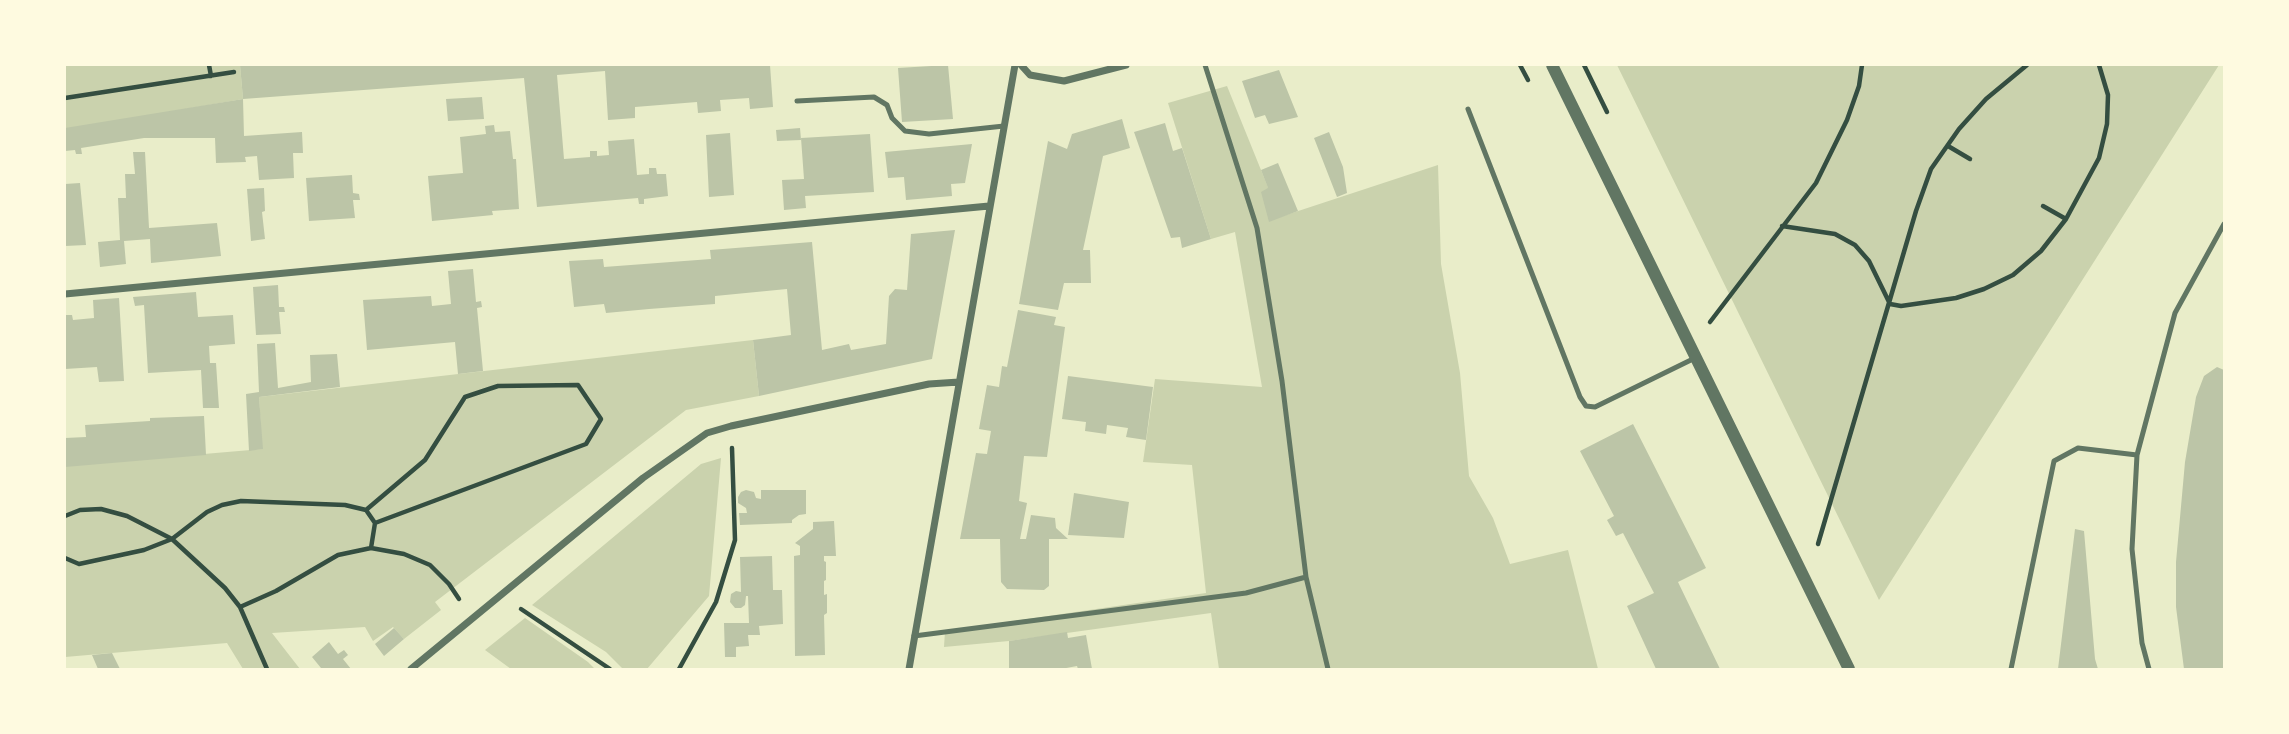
<!DOCTYPE html>
<html>
<head>
<meta charset="utf-8">
<style>
  body { margin:0 }
  #map { position:relative; width:2289px; height:734px; overflow:hidden; background:#e9edc9; font-family:Manrope,sans-serif }
  canvas { display:block }
  .frame { position:absolute; inset:0; border:66px solid #fefae0; pointer-events:none }
</style>
</head>
<body>
<div id="map">
<canvas width="2289" height="734"></canvas>
<div class="frame"></div>
</div>
<script>
const ctx = document.querySelector('canvas').getContext('2d');
ctx.lineJoin = 'round';
function fill(path, color) { ctx.fillStyle = color; ctx.fill(path, 'evenodd'); }
const poly = rows => new Path2D(rows.map(r => 'M' + r).join(''));
function stroke(path, color, width, dash) { ctx.strokeStyle = color; ctx.lineWidth = width; ctx.lineCap = dash ? 'butt' : 'round'; ctx.setLineDash(dash || []); ctx.stroke(path); }
fill(poly([
  [65,65,240,65,243,99,65,130],
  [1617,65,2219,65,1879,600],
  [1227,86,1280,217,1438,165,1441,264,1460,373,1469,476,1493,518,1510,564,1568,550,1598,669,1219,669,1211,613,1009,641,944,647,945,631,1206,593,1192,465,1143,462,1155,379,1262,387,1235,232,1211,239,1168,103],
  [753,340,759,396,686,410,435,602,441,610,404,639,393,627,373,641,365,627,272,633,300,669,243,669,227,643,65,657,65,466,262,449,259,397],
  [721,458,709,596,647,669,623,669,606,652,532,605,701,464],
  [525,618,588,662,595,669,511,669,485,650]
]), '#cad2ad');
fill(poly([
  [240,65,770,65,773,107,750,109,749,98,720,100,721,111,698,113,697,102,635,107,635,118,608,120,605,71,557,75,564,159,590,157,590,151,597,151,597,156,609,155,608,141,634,139,637,175,649,174,649,168,656,168,657,174,666,174,668,196,644,199,644,204,639,204,638,198,537,207,524,78,243,99,244,136,302,132,303,153,293,153,294,178,259,180,257,156,245,157,246,162,216,163,215,138,144,138,81,148,82,154,76,154,75,150,65,151,65,128,243,99],
  [948,65,953,119,902,122,898,68],
  [1279,70,1298,117,1269,124,1265,115,1255,118,1242,81],
  [482,97,484,119,448,121,446,99],
  [1122,119,1130,148,1103,156,1083,250,1090,250,1091,283,1064,283,1058,310,1019,304,1048,141,1067,149,1072,134],
  [1165,123,1173,151,1182,148,1211,239,1182,248,1180,237,1171,238,1134,132],
  [494,125,495,132,510,131,513,159,516,159,519,209,492,211,493,215,432,221,428,176,463,173,460,137,486,134,485,126],
  [800,128,801,140,777,141,776,130],
  [1329,132,1343,167,1347,193,1337,197,1314,138],
  [730,133,734,195,709,197,706,135],
  [870,134,874,192,805,196,806,208,784,210,782,180,804,179,801,138],
  [972,144,965,183,951,184,952,196,906,200,904,177,888,178,885,152],
  [133,152,145,152,149,228,217,223,221,256,151,263,150,239,124,241,126,264,100,267,98,242,120,240,118,198,126,198,125,174,135,174],
  [1278,163,1298,211,1269,222,1261,192,1268,188,1261,170],
  [352,175,353,193,359,194,360,200,353,200,355,218,309,221,306,178],
  [80,183,86,245,65,246,65,184],
  [264,188,265,211,262,212,265,239,251,241,247,189],
  [955,230,932,359,759,396,753,340,791,335,787,289,715,296,715,304,649,309,606,313,604,304,574,307,569,261,603,259,604,267,711,259,710,250,812,242,822,350,849,344,851,350,886,344,889,296,895,289,907,290,911,234],
  [473,269,476,302,481,301,482,307,477,308,483,371,458,374,455,342,367,350,363,300,431,296,432,306,451,304,448,271],
  [278,285,279,307,284,307,285,312,279,312,281,334,256,335,253,287],
  [196,292,198,317,233,315,235,344,209,346,210,363,216,363,219,408,203,408,201,370,148,373,144,305,135,306,133,297],
  [119,298,124,381,99,382,97,367,65,369,65,315,72,315,73,320,94,318,93,300],
  [1018,310,1056,317,1054,325,1065,327,1047,457,1024,456,1019,501,1027,503,1020,539,1026,539,1031,515,1055,518,1056,528,1068,539,1049,539,1049,586,1044,590,1007,589,1001,582,1000,539,960,539,976,453,987,454,991,431,979,429,987,385,999,387,1002,366,1007,367],
  [275,343,278,388,311,382,310,355,337,354,340,387,259,397,263,449,249,451,246,394,259,392,257,344],
  [2217,367,2224,370,2224,669,2184,669,2176,607,2176,562,2185,462,2196,397,2204,376],
  [1068,376,1153,387,1146,440,1126,437,1128,428,1107,425,1106,434,1085,431,1086,422,1062,419],
  [204,416,206,455,65,467,65,438,86,437,85,425,150,421,150,418],
  [1633,424,1706,568,1678,582,1720,669,1656,669,1627,606,1654,593,1623,533,1616,536,1607,520,1614,516,1580,451],
  [746,490,754,492,756,498,761,499,761,490,806,490,806,514,799,515,792,520,792,523,740,525,739,513,747,513,746,508,738,503,738,497,741,492],
  [1074,493,1129,502,1124,538,1068,535],
  [834,521,836,556,824,556,824,561,826,562,826,580,824,581,824,595,827,594,827,613,824,615,825,655,795,656,794,556,800,555,800,546,795,543,813,529,813,522],
  [2075,529,2084,531,2095,659,2098,669,2058,669],
  [772,556,773,590,782,590,783,624,759,626,760,635,748,635,749,646,736,647,736,657,725,657,724,623,749,623,748,596,746,596,745,605,741,608,735,608,730,602,731,594,736,591,741,592,740,557],
  [394,628,404,639,384,656,375,644],
  [1067,632,1068,638,1086,635,1092,669,1078,669,1077,666,1061,669,1009,669,1009,641],
  [329,642,338,654,344,650,348,655,343,659,351,669,319,669,321,668,312,657],
  [112,653,120,669,98,669,92,655]
]), '#bcc5a7');
stroke(poly([
  [209,65,211,76],
  [1520,65,1528,80],
  [1584,65,1607,112],
  [65,98,234,72],
  [1948,146,1970,159],
  [2043,206,2066,219],
  [1782,226,1835,234,1855,245,1869,261,1890,304,1901,306,1956,298,1984,289,2013,275,2041,251,2066,219,2099,158,2107,124,2108,95,2099,65],
  [1710,322,1816,183,1847,120,1859,86,1862,65],
  [366,510,425,460,465,397,498,386,578,385,601,419,586,444,375,523],
  [65,516,80,510,101,509,127,516,172,539,225,588,240,607,267,669],
  [1818,544,1916,211,1931,169,1959,129,1986,99,2027,65],
  [65,558,79,564,144,550,172,539,207,512,222,505,241,501,345,505,366,510,375,523,371,548],
  [240,607,276,591,338,555,371,548,404,554,430,565,449,584,459,599],
  [521,609,610,669],
  [679,669,716,602,735,540,732,448]
]), '#344e41', 4.5);
stroke(poly([
  [1205,65,1257,228,1282,381,1306,577,1328,669],
  [797,101,874,97,887,105,892,118,905,131,929,134,1004,126],
  [1468,109,1580,397,1586,406,1595,407,1695,358],
  [914,636,1246,593,1306,577],
  [2011,669,2054,461,2078,448,2137,455],
  [2149,669,2142,643,2132,549,2137,455,2175,313,2224,224]
]), '#617663', 5);
stroke(poly([
  [1021,65,1030,75,1064,81,1126,65],
  [65,294,989,206],
  [411,669,643,478,707,433,731,426,929,384,959,382],
  [909,669,1015,65]
]), '#617663', 7);
stroke(poly([
  [1552,65,1849,669]
]), '#617663', 12);
</script>
</body>
</html>
